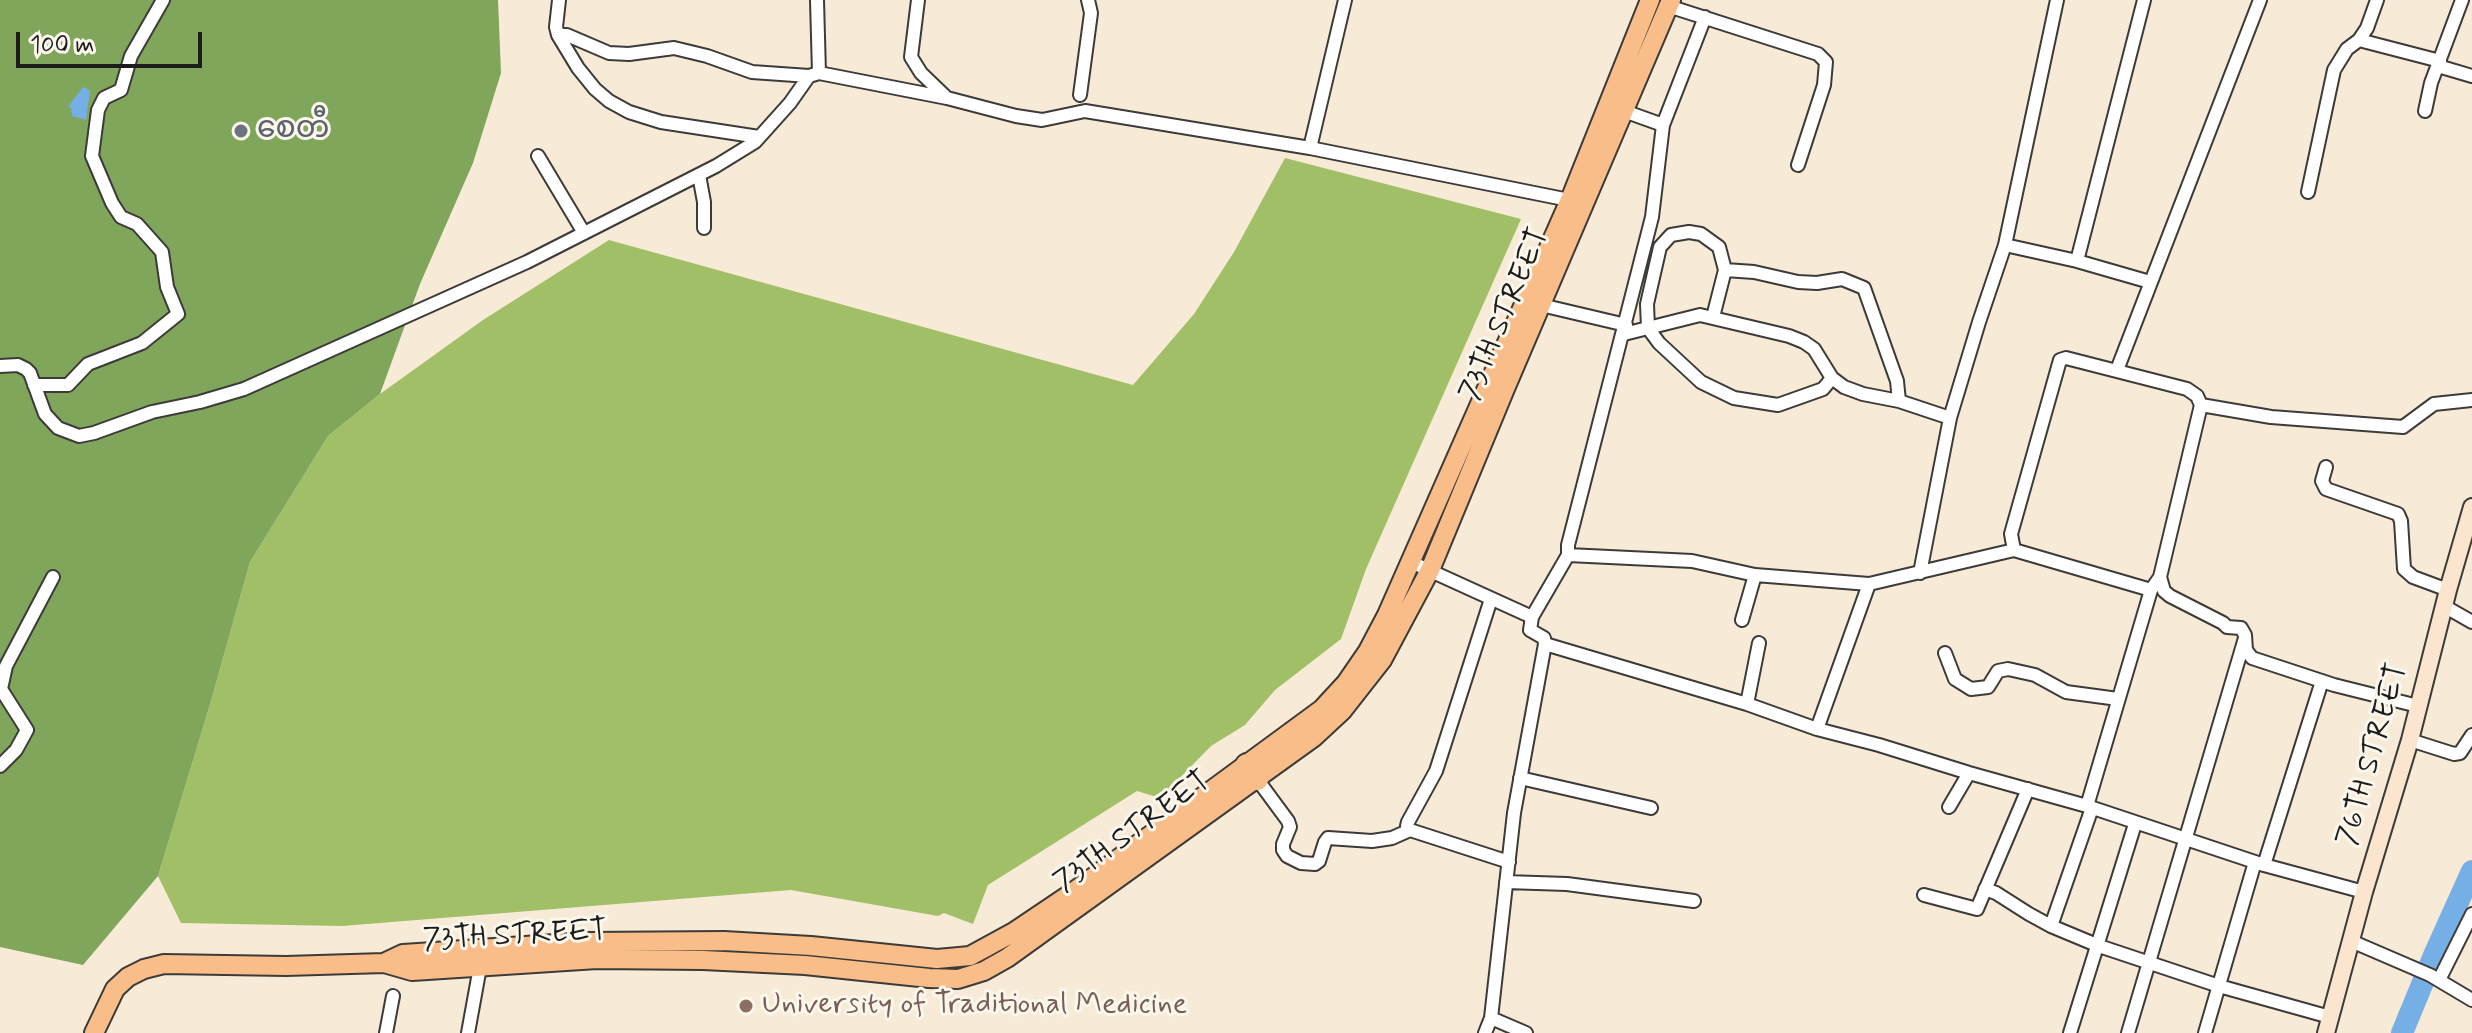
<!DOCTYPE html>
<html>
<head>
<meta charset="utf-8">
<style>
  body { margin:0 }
  #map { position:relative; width:2472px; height:1033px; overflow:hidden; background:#f7ebd7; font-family:Mynerve,sans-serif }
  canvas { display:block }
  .scale { position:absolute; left:16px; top:32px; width:186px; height:36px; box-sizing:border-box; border:4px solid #1c1c1c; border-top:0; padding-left:10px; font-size:24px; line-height:28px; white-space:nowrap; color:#1c1c1c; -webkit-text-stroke:6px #fbf7ec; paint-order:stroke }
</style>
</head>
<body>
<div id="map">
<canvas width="2472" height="1033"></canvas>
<div class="scale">100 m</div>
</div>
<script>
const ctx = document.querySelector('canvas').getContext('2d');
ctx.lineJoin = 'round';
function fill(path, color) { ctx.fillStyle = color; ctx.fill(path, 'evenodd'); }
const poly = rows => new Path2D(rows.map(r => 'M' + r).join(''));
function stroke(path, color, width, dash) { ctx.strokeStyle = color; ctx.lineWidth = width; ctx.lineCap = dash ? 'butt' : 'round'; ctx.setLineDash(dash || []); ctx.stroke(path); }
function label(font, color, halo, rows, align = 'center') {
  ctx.font = font + ' Mynerve,"Noto Sans Myanmar",sans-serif'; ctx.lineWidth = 6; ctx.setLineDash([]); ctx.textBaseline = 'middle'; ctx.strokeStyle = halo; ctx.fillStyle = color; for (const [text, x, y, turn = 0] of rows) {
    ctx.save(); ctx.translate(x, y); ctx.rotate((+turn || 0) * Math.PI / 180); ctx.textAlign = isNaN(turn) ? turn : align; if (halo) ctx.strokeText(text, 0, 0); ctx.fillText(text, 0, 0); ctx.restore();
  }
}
fill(poly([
  [1285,158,1521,219,1366,569,1341,639,1275,690,1245,725,1211,746,1160,798,1137,791,988,885,973,924,944,913,938,916,791,890,342,926,181,923,158,876,211,701,250,562,328,436,380,394,483,320,609,240,1133,385,1194,314,1234,252]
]), '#a1bf67');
fill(poly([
  [0,0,498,0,501,73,473,163,420,284,380,394,328,436,250,562,211,701,158,876,83,965,0,947]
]), '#80a65c');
fill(poly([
  [83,87,90,90,86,120,72,116,71,108,68,107]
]), '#75afe5');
stroke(poly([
  [2402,1033,2435,953,2472,871]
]), '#75afe5', 22);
const street = poly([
  [559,0,556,27,558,35,578,68,595,89,609,101,629,112,661,122,759,137],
  [817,0,819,73],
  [918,0,911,57,921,73,947,98],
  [1668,6,1818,54,1826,62,1824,85,1798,165],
  [558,35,567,35,609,53,629,54,674,48,707,56,752,72,809,76,819,73,947,98,1016,116,1042,120,1085,111,1310,148,1574,201],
  [2359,40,2440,61],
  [2438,66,2472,76],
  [1080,95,1091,13,1088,0],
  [1624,111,1663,125],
  [2425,111,2431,83,2462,0],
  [1310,148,1345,0],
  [538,156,584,233],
  [699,175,704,202,704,228],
  [2308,192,2334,70,2347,49,2359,40,2367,28,2377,0],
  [2005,245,2077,261,2150,282],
  [2077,261,2144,0],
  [1541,305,1626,325],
  [1713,317,1725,270],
  [1624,334,1700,315,1789,336,1804,342,1814,349,1832,378,1844,387,1863,394,1899,401,1950,418],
  [0,366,18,365,26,369,30,373,45,414,58,428,79,436,94,433,152,412,200,402,244,389,527,262,716,166,755,142,790,103,809,76],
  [2117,370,2260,0],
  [1832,378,1823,389,1778,405,1734,398,1701,382,1659,343,1648,328,1647,304,1660,247,1671,235,1689,232,1701,234,1719,247,1725,270,1754,272,1798,282,1817,283,1842,279,1864,288,1897,381,1899,401],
  [34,385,68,385,88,364,142,343,178,314,167,287,162,252,137,224,121,217,112,203,92,156,98,110,104,98,121,90,131,56,163,0],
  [2326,467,2322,481,2326,489,2398,514,2401,521,2404,569,2413,577,2448,590],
  [2014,550,2011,534,2060,360,2066,358,2187,389,2197,396,2201,405],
  [1568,555,1568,545,1652,217,1663,125,1705,17],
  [1411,562,1532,617,1530,630,1544,638,1545,644,1514,813,1491,1018,1485,1033],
  [1920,573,1950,418,1979,322,2005,245,2057,0],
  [2160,577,2164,591,2170,596,2223,623,2227,627,2241,628,2245,635,2246,650,2252,658,2334,685,2418,706],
  [1491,599,1436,771,1408,822,1407,826,1410,830,1509,862],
  [2444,606,2472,622],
  [1532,617,1568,555,1692,561,1755,575,1869,584,2014,550,2151,590],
  [1742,620,1755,575],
  [1545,644,1747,704,1817,729,1879,745,1969,773,2087,806,2264,865,2364,892],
  [1945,653,1955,679,1971,689,1988,687,1998,671,2008,669,2035,675,2066,692,2118,699],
  [1747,704,1759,643],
  [1817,729,1869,584],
  [2410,740,2454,754,2460,753,2472,735],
  [0,766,16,750,27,730,1,689,6,666,53,577],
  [1520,778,1651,808],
  [1257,779,1288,821,1290,827,1283,844,1283,850,1287,856,1301,863,1315,864,1319,861,1325,842,1328,838,1372,841,1392,838,1410,830],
  [2087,806,2151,590,2160,577,2201,405,2271,417,2403,427,2434,404,2472,400],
  [1949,807,1969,773],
  [2264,865,2322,681],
  [1506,882,1567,884,1694,901],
  [1985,889,1996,893,2029,914,2051,926,2099,946,2219,986,2330,1017],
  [1924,895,1977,909,2028,789],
  [2051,926,2092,808],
  [2351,941,2430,975,2472,1000],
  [2439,980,2472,914],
  [1491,1018,1526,1033],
  [386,1033,393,996],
  [468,1033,480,967],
  [2070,1033,2135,824],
  [2128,1033,2245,638],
  [2205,1033,2255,862]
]);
const secondary = poly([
  [2326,1033,2364,892,2410,740,2448,590,2472,507]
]);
const primary = poly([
  [384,963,403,954,586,942,724,941,811,946,937,959,970,956,1014,932,1069,895,1322,709,1346,683,1368,651,1387,615,1570,200,1650,0],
  [94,1033,115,989,128,977,144,969,164,964,286,966,384,963,412,971,597,959,703,960,805,965,929,978,958,979,984,971,1007,958,1314,737,1342,711,1382,660,1430,570,1504,391,1671,0]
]);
const highway = poly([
  [1247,765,1257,779]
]);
stroke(street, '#3d3b38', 16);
stroke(secondary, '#3d3b38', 20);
stroke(primary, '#3d3b38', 22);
stroke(highway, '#3d3b38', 26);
stroke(street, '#fff', 12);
stroke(secondary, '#fce5cf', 16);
stroke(primary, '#f8bd88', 18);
stroke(highway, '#f8bd88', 22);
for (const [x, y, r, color] of [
  [241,131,8,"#6b7280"],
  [746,1006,8,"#8d6e63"]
]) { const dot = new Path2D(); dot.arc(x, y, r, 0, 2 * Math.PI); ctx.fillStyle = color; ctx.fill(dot); stroke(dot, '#fbf7ec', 3); }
label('30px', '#5b616d', '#fbf7ec', [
  ["စေတီ",257,131]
], 'left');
label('30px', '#1c1c1c', '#fbf7ec', [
  ["73TH STREET",1506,315,-67],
  ["76TH STREET",2374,755,-74],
  ["73TH STREET",1133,833,-36],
  ["73TH STREET",515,937,-3]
]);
label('30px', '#785e54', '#fbf7ec', [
  ["University of Traditional Medicine",762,1006]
], 'left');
</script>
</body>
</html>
